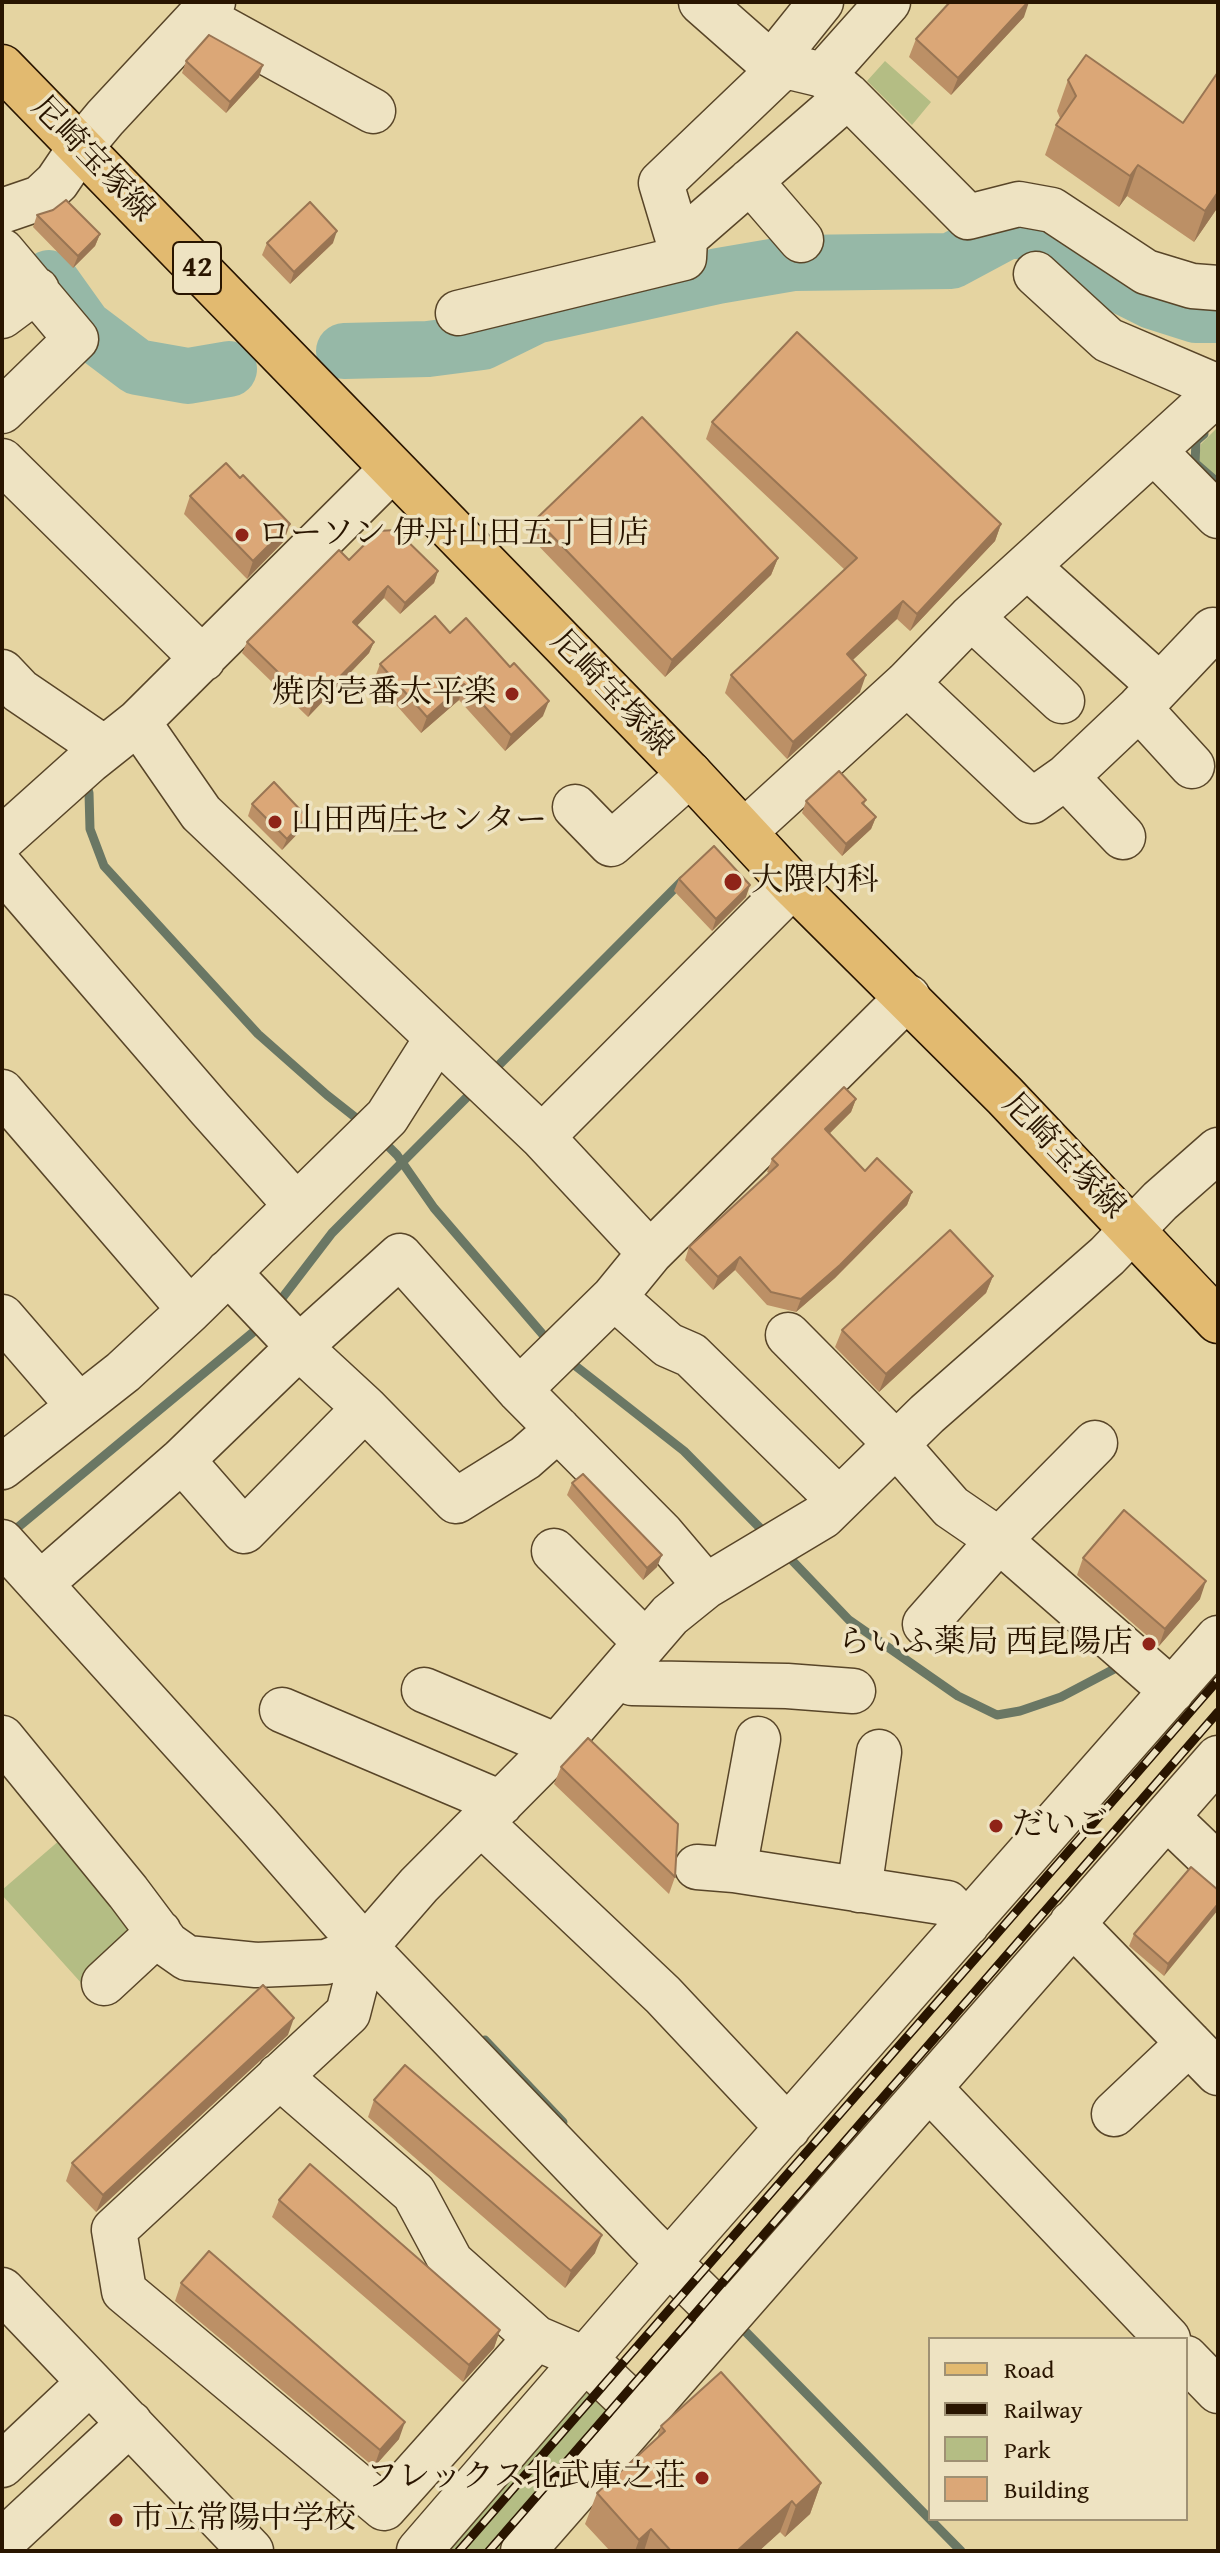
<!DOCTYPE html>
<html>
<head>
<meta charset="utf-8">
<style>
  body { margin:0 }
  #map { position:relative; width:1220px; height:2553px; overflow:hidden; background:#e5d4a1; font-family:"Gentium Book Plus",serif }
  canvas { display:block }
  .frame { position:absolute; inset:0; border:4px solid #291500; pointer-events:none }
  .legend { position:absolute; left:928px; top:2337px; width:260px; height:184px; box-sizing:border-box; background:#eee3c2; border:2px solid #9f9174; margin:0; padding:10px 14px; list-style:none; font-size:24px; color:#291500 }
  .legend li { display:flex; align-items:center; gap:16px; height:40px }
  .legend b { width:40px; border:2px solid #9f9174 }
</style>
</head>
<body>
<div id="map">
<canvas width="1220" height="2553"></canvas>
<div class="frame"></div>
<ul class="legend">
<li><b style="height:10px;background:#e2ba70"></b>Road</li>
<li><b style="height:10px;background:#291500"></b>Railway</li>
<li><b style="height:22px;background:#b4bd84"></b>Park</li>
<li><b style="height:22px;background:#dba777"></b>Building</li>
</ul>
</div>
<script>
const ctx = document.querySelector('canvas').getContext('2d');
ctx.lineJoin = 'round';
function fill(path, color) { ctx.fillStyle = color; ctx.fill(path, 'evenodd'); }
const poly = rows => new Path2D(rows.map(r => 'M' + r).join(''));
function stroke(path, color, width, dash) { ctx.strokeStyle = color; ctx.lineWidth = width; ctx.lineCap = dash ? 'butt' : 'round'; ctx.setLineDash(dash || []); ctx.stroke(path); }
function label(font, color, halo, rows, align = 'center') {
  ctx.font = font + ' "Gentium Book Plus","Noto Serif JP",serif'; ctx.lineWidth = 7; ctx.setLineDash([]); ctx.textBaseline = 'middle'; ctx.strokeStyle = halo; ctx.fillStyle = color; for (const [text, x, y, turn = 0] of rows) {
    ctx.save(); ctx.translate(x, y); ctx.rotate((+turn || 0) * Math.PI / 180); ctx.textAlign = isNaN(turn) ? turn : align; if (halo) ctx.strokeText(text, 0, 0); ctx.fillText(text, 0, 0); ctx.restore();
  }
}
fill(poly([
  [885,61,931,102,912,125,867,81],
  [1218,427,1218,484,1198,464,1201,444],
  [68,1833,134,1919,134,1938,83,1985,2,1895,2,1890],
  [578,2374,630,2419,515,2551,425,2551]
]), '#b4bd84');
stroke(poly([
  [1204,434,1196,441,1195,463,1218,483],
  [85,780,89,793,90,829,104,866,258,1034,327,1095,365,1125],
  [490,1074,683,880],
  [382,1140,397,1155,434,1208,551,1344],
  [276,1306,332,1233,474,1090],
  [568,1360,684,1451,766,1534],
  [11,1533,263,1324],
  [785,1553,849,1620,958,1696,997,1715,1020,1711,1061,1697,1118,1667],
  [485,2040,563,2122],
  [741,2327,961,2551]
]), '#6a7764', 9);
stroke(poly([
  [49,278,84,327,137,367,188,376,229,369],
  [344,351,428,349,482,342,535,316,718,276,794,263,951,261,1007,231,1035,231,1118,284,1152,301,1196,315,1218,315]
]), '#96b8a7', 56);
const minor = poly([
  [701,2,760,54,772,57,777,64,823,75,848,96,968,217,1019,204,1052,210,1146,272,1192,286,1218,288],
  [821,2,780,53,778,71,661,183,679,243,848,96],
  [200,16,373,111],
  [823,75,888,2],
  [750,181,801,240],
  [2,211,40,198,57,182,80,148,105,118,213,2],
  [2,251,76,339,2,411],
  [1036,274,1108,340,1218,387],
  [458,313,684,258,685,239],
  [2,316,37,290],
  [1154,451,1218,516],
  [2,461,203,659],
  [1028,567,1160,686],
  [971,617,1062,701],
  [2,672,20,691,104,748],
  [907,683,1032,801,1066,777,1139,708,1213,630,1218,635],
  [1139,708,1192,766],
  [138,722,201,813,542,1137,650,1253],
  [1066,777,1123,837],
  [575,807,611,844,690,774],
  [744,832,907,683,971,617,1218,392],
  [2,839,89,761,138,722,392,469],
  [2,868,210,1109,296,1205],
  [2,1092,190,1310],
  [542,1137,793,885],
  [228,1272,299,1347,365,1408,456,1501,525,1458,558,1429],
  [614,1297,668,1345,691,1355,839,1500],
  [2,1317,79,1406],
  [788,1335,896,1444,951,1507,999,1540,1172,1691],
  [519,1390,614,1297,650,1253,908,997],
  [182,1460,244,1531,365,1408],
  [2,1467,123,1372,190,1310,387,1117,437,1038],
  [2,1542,259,1826,365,1947,647,2241,726,2319],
  [554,1551,646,1643],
  [40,1584,182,1460,299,1347,400,1256,519,1390,661,1533,706,1586],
  [925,1624,999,1540,1095,1443],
  [620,1673,632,1683,787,1686,853,1691],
  [424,1690,557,1746],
  [282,1710,501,1803],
  [2,1738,128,1892,167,1944,187,1958,256,1965,326,1962,365,1947],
  [1167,1817,1218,1866],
  [481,1823,663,1995,788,2128],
  [697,1867,734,1870,947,1903,967,1924],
  [734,1870,758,1739],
  [859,1890,879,1752],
  [1072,1923,1218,2073],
  [104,1983,159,1932],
  [279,2076,414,2193,451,2262,536,2338,585,2359,643,2414],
  [930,2089,1168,2339],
  [1114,2114,1189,2043],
  [2,2290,251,2551],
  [536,2338,384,2508,124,2291,114,2230,348,2013,365,1947,419,1885,557,1746,670,1615,706,1586,823,1516,927,1414,1107,1256,1160,1201,1218,1150],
  [1186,2358,1218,2391],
  [2,2465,90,2382],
  [2,2542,130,2423],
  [419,2551,668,2263,1218,1638],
  [523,2551,1218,1758]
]);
const major = poly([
  [2,67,690,774,793,885,1005,1096,1218,1321]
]);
stroke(minor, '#584528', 47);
stroke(major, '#291500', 47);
stroke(minor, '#eee3c2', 44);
stroke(major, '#e2ba70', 44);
const rail = poly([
  [459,2551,1218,1680],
  [489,2551,1218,1712]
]);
stroke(rail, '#291500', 9);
stroke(rail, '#eee3c2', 6, [18]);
fill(poly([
  [1024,17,951,95,909,57,916,39],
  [186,61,259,77,226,113,182,73],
  [1068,80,1218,207,1194,242,1127,196,1119,207,1045,155,1056,125,1060,118,1057,111],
  [37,215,100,234,95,246,73,268,33,227],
  [267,243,333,243,290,284,262,255],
  [712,422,1001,524,995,541,910,631,897,619,852,660,860,692,787,759,725,693,731,675,845,570,706,439],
  [190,496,284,541,247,579,184,514],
  [536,519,778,558,771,575,665,677,530,537],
  [349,560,438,571,434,583,400,614,384,598,357,625,374,642,369,653,308,717,242,653,247,642],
  [450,633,543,716,505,751,459,700,421,733,374,680,380,664],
  [866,800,864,805,876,817,871,829,842,856,802,813,806,801],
  [252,804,307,817,303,828,282,850,248,816],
  [679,879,746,897,712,931,674,891],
  [856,1099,851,1112,830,1133,865,1171,912,1192,907,1205,835,1278,796,1312,767,1305,735,1270,713,1290,685,1260,689,1247,769,1173,767,1172,772,1159],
  [993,1276,986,1293,879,1392,835,1347,842,1330],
  [572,1483,657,1567,643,1580,567,1495],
  [1083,1558,1200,1599,1159,1646,1077,1575],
  [561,1767,675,1877,669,1894,554,1784],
  [1218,1890,1164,1976,1129,1946,1134,1934],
  [288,2035,96,2212,66,2181,72,2163],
  [374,2100,595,2253,565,2288,368,2117],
  [279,2200,500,2330,494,2348,463,2382,272,2217],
  [181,2283,399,2439,374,2467,175,2301],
  [661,2426,821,2483,810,2514,785,2537,780,2532,759,2551,610,2551,585,2524,597,2493,657,2439]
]), '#bc9066');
fill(poly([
  [1028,2,1029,2,1024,17,951,95,958,78],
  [263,65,259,77,226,113,230,102],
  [1138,165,1127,196,1119,207,1130,176],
  [1218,192,1218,207,1194,242,1205,211],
  [337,231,333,243,290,284,294,272],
  [100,234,95,246,73,268,78,256],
  [290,524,284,541,247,579,253,561],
  [1001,524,995,541,910,631,917,614],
  [778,558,771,575,665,677,672,660],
  [438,571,434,583,400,614,405,603],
  [388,586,384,598,349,634,353,622],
  [903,601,897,619,840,672,847,654],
  [374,642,369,653,308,717,312,705],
  [866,675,860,692,787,759,793,742],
  [464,684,459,700,421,733,427,717],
  [549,701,543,716,505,751,511,735],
  [307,817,303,828,282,850,287,839],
  [876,817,871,829,842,856,846,844],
  [750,885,746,897,712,931,716,919],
  [856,1099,851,1112,821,1142,825,1129],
  [912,1192,907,1205,835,1278,796,1312,801,1299],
  [740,1257,735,1270,713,1290,718,1277],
  [993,1276,986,1293,879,1392,886,1374],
  [662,1555,657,1567,643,1580,647,1568],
  [1206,1581,1200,1599,1159,1646,1165,1629],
  [1218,1904,1218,1910,1164,1976,1168,1964],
  [294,2018,288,2035,96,2212,103,2195],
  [602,2235,595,2253,565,2288,571,2271],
  [500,2330,494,2348,463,2382,469,2365],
  [405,2422,399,2439,374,2467,380,2450],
  [821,2483,810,2514,785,2537,796,2506],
  [792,2501,780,2532,759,2551,737,2551],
  [651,2529,644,2551,635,2551,639,2540]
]), '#997553');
const building = poly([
  [950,2,1028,2,958,78,916,39,950,2],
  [209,35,263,65,230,102,186,61,209,35],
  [1086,55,1183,123,1218,72,1218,192,1205,211,1138,165,1130,176,1056,125,1076,96,1068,80,1086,55],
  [66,200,100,234,78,256,37,215,53,210,66,200],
  [310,202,337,231,294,272,267,243,310,202],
  [797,332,1001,524,917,614,903,601,847,654,866,675,793,742,731,675,857,558,712,422,797,332],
  [642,417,778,558,672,660,536,519,642,417],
  [226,463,240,478,243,475,290,524,253,561,190,496,226,463],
  [396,530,438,571,405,603,388,586,353,622,374,642,312,705,247,642,339,550,349,560,378,531,396,530],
  [435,616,450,633,466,618,510,667,514,663,549,701,511,735,464,684,427,717,380,664,435,616],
  [839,771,866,800,862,803,876,817,846,844,806,801,839,771],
  [274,782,307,817,287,839,252,804,274,782],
  [714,846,750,885,716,919,679,879,714,846],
  [844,1087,856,1099,825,1129,865,1171,877,1158,912,1192,840,1265,801,1299,771,1292,740,1257,718,1277,689,1247,778,1165,772,1159,844,1087],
  [950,1230,993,1276,886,1374,842,1330,950,1230],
  [583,1474,662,1555,647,1568,572,1483,583,1474],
  [1124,1510,1206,1581,1165,1629,1083,1558,1124,1510],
  [588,1738,678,1824,675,1877,561,1767,588,1738],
  [1191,1867,1218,1890,1218,1904,1168,1964,1134,1934,1191,1867],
  [263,1985,294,2018,103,2195,72,2163,263,1985],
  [405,2065,602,2235,571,2271,374,2100,405,2065],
  [310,2164,500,2330,469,2365,279,2200,310,2164],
  [209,2251,405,2422,380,2450,181,2283,209,2251],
  [721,2372,821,2483,796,2506,792,2501,737,2551,671,2551,651,2529,639,2540,597,2493,665,2431,661,2426,721,2372]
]);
fill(building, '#dba777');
stroke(building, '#997553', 2);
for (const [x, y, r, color] of [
  [242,535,8,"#8f2418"],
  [512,694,8,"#8f2418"],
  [275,822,8,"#8f2418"],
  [733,882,10,"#8f2418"],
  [1149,1644,8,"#8f2418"],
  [996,1826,8,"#8f2418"],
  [702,2478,8,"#8f2418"],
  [116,2520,8,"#8f2418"]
]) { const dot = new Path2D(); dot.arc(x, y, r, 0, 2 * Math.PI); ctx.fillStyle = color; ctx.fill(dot); stroke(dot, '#eee3c2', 3); }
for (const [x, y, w] of [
  [197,268,48]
]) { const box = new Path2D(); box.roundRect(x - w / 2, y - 26, w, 52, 6); ctx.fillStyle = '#eee3c2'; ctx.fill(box); stroke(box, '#291500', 2); }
label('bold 30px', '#291500', null, [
  ["42",197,268]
]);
label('32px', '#291500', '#eee3c2', [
  ["尼崎宝塚線",92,160,46],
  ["尼崎宝塚線",611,694,46],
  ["尼崎宝塚線",1063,1157,46]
]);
label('32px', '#291500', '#eee3c2', [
  ["ローソン 伊丹山田五丁目店",258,535],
  ["焼肉壱番太平楽",496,694,"right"],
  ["山田西庄センター",291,822],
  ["大隈内科",751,882],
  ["らいふ薬局 西昆陽店",1133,1644,"right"],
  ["だいご",1012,1826],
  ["フレックス北武庫之荘",686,2478,"right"],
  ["市立常陽中学校",132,2520]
], 'left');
</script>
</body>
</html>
